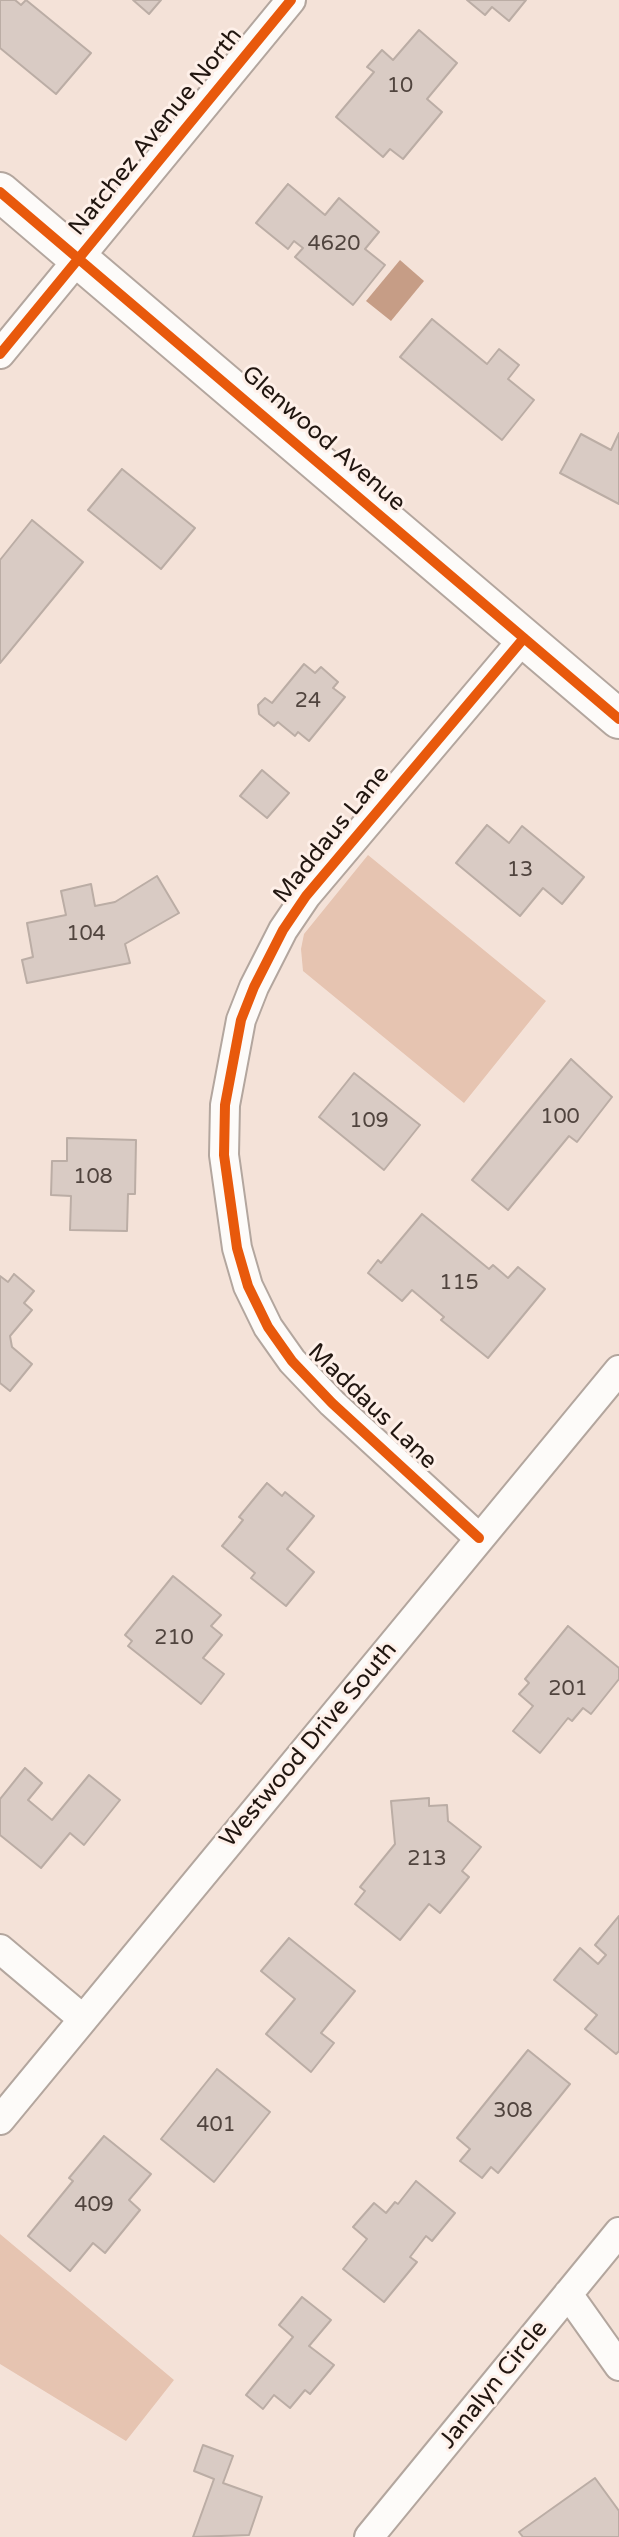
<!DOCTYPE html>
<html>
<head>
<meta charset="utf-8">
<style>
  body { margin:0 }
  canvas { display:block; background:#f4e2d8 }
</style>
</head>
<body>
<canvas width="619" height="2537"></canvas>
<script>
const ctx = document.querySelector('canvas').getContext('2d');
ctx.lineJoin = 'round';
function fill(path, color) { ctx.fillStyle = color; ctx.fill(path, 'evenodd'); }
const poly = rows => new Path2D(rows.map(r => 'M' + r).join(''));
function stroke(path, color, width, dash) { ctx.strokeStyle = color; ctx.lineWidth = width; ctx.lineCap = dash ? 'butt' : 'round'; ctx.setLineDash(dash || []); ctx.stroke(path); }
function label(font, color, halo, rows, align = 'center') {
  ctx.font = font + ' "Varela Round",sans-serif'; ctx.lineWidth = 6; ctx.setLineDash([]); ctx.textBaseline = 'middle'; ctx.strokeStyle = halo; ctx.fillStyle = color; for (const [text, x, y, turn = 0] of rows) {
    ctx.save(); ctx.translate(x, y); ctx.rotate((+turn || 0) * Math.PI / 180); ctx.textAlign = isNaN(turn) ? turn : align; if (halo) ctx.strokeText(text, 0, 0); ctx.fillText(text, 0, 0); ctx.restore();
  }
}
fill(poly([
  [368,855,546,1001,464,1103,303,971,301,949,304,934],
  [0,2234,174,2380,126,2441,0,2364]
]), '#e6c4b1');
fill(poly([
  [400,260,424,281,391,321,366,301]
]), '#c69d86');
const building = poly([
  [0,0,15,0,21,5,26,0,91,53,56,94,0,48,0,0],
  [133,0,161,0,149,14,133,0],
  [467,0,526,0,509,21,492,7,485,15,467,0],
  [419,30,457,63,427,99,442,112,403,159,390,149,383,157,336,117,374,72,367,67,382,50,393,60,419,30],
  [288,184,325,215,339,198,379,232,365,249,385,265,353,305,295,257,303,248,294,241,288,249,256,223,288,184],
  [432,319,487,364,499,349,519,365,508,379,534,400,502,440,400,357,432,319],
  [619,433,619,504,560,473,581,434,611,450,619,433],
  [122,469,195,528,161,569,88,510,122,469],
  [32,520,83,562,0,663,0,560,32,520],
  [304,664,315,673,321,667,338,682,333,688,345,697,309,741,298,732,295,736,278,722,274,726,259,714,258,705,265,698,272,703,304,664],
  [262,770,289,793,267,818,240,796,262,770],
  [487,825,509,843,522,826,584,877,562,904,543,888,520,916,456,863,487,825],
  [157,876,179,913,125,944,130,963,27,983,22,960,33,957,27,923,66,915,61,891,91,884,95,906,115,902,157,876],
  [571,1059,612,1097,577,1142,569,1136,508,1210,472,1180,571,1059],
  [354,1073,420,1125,384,1170,319,1117,354,1073],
  [67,1138,136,1140,135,1194,128,1194,127,1231,70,1230,71,1196,51,1195,52,1161,67,1161,67,1138],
  [422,1214,489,1269,493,1265,508,1278,518,1267,545,1289,488,1358,441,1320,444,1317,412,1290,402,1301,368,1273,378,1260,381,1263,422,1214],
  [14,1274,34,1291,24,1303,32,1310,10,1336,12,1347,32,1364,10,1391,0,1383,0,1276,8,1282,14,1274],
  [267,1483,282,1496,285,1492,314,1516,287,1549,314,1572,286,1606,251,1578,255,1573,222,1546,243,1520,239,1517,267,1483],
  [173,1576,221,1615,211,1626,222,1635,203,1658,224,1674,201,1704,128,1646,132,1641,125,1635,173,1576],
  [568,1626,619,1668,619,1679,591,1714,583,1708,572,1721,568,1718,540,1753,513,1731,533,1706,519,1694,529,1683,525,1679,568,1626],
  [25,1768,42,1783,28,1800,52,1820,89,1775,120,1800,84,1845,70,1833,41,1868,0,1835,0,1799,25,1768],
  [429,1798,429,1806,447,1805,448,1821,481,1847,462,1871,469,1877,440,1913,429,1904,400,1940,355,1904,365,1891,360,1887,395,1844,391,1801,429,1798],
  [619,1916,619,2051,616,2054,585,2029,597,2015,554,1980,580,1948,598,1964,606,1955,595,1945,619,1916],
  [289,1938,355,1991,321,2033,334,2043,311,2072,266,2034,295,1999,261,1971,289,1938],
  [528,2050,570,2084,498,2173,491,2167,482,2178,460,2161,470,2149,457,2138,528,2050],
  [217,2069,270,2112,214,2182,161,2139,217,2069],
  [104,2136,151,2174,129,2200,140,2210,105,2253,93,2243,70,2271,28,2236,73,2181,69,2178,104,2136],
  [416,2181,455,2213,432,2241,426,2236,410,2257,417,2262,384,2302,343,2269,367,2239,353,2227,374,2203,386,2213,395,2202,398,2204,416,2181],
  [302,2297,331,2320,309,2346,334,2365,310,2394,305,2390,290,2408,274,2395,263,2409,246,2395,293,2337,279,2325,302,2297],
  [203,2445,233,2456,223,2483,262,2497,249,2535,193,2537,214,2479,194,2471,203,2445],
  [595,2478,619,2511,619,2537,523,2537,519,2532,595,2478]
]);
fill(building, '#d9cbc4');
stroke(building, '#bbada5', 2);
const street = poly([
  [0,354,291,0],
  [479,1538,332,1403,292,1361,268,1327,248,1286,237,1248,224,1155,225,1105,241,1020,254,987,283,930,306,896,524,638],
  [0,1949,83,2019],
  [0,2120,619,1370],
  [568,2294,619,2366],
  [369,2537,619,2232]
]);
const secondary = poly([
  [0,192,619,719]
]);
stroke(street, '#b3a69e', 32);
stroke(secondary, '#b3a69e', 42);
stroke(street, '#fdfbf9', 28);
stroke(secondary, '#fdfbf9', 38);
stroke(poly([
  [0,192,619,719],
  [0,354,291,0],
  [479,1538,332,1403,292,1361,268,1327,248,1286,237,1248,224,1155,225,1105,241,1020,254,987,283,930,306,896,524,638]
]), '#e8590c', 10);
label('21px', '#50443e', null, [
  ["10",400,86],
  ["4620",334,244],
  ["24",308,701],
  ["13",520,870],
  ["104",86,934],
  ["100",560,1117],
  ["109",369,1121],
  ["108",93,1177],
  ["115",459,1283],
  ["210",174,1638],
  ["201",568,1689],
  ["213",427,1859],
  ["308",513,2111],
  ["401",216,2125],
  ["409",94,2205]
]);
label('24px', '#211610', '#fef0e9', [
  ["Natchez Avenue North",156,132,-51],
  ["Glenwood Avenue",323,439,41],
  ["Maddaus Lane",332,835,-51],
  ["Maddaus Lane",372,1407,44],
  ["Westwood Drive South",309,1745,-50],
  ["Janalyn Circle",494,2385,-51]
]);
</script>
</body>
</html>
